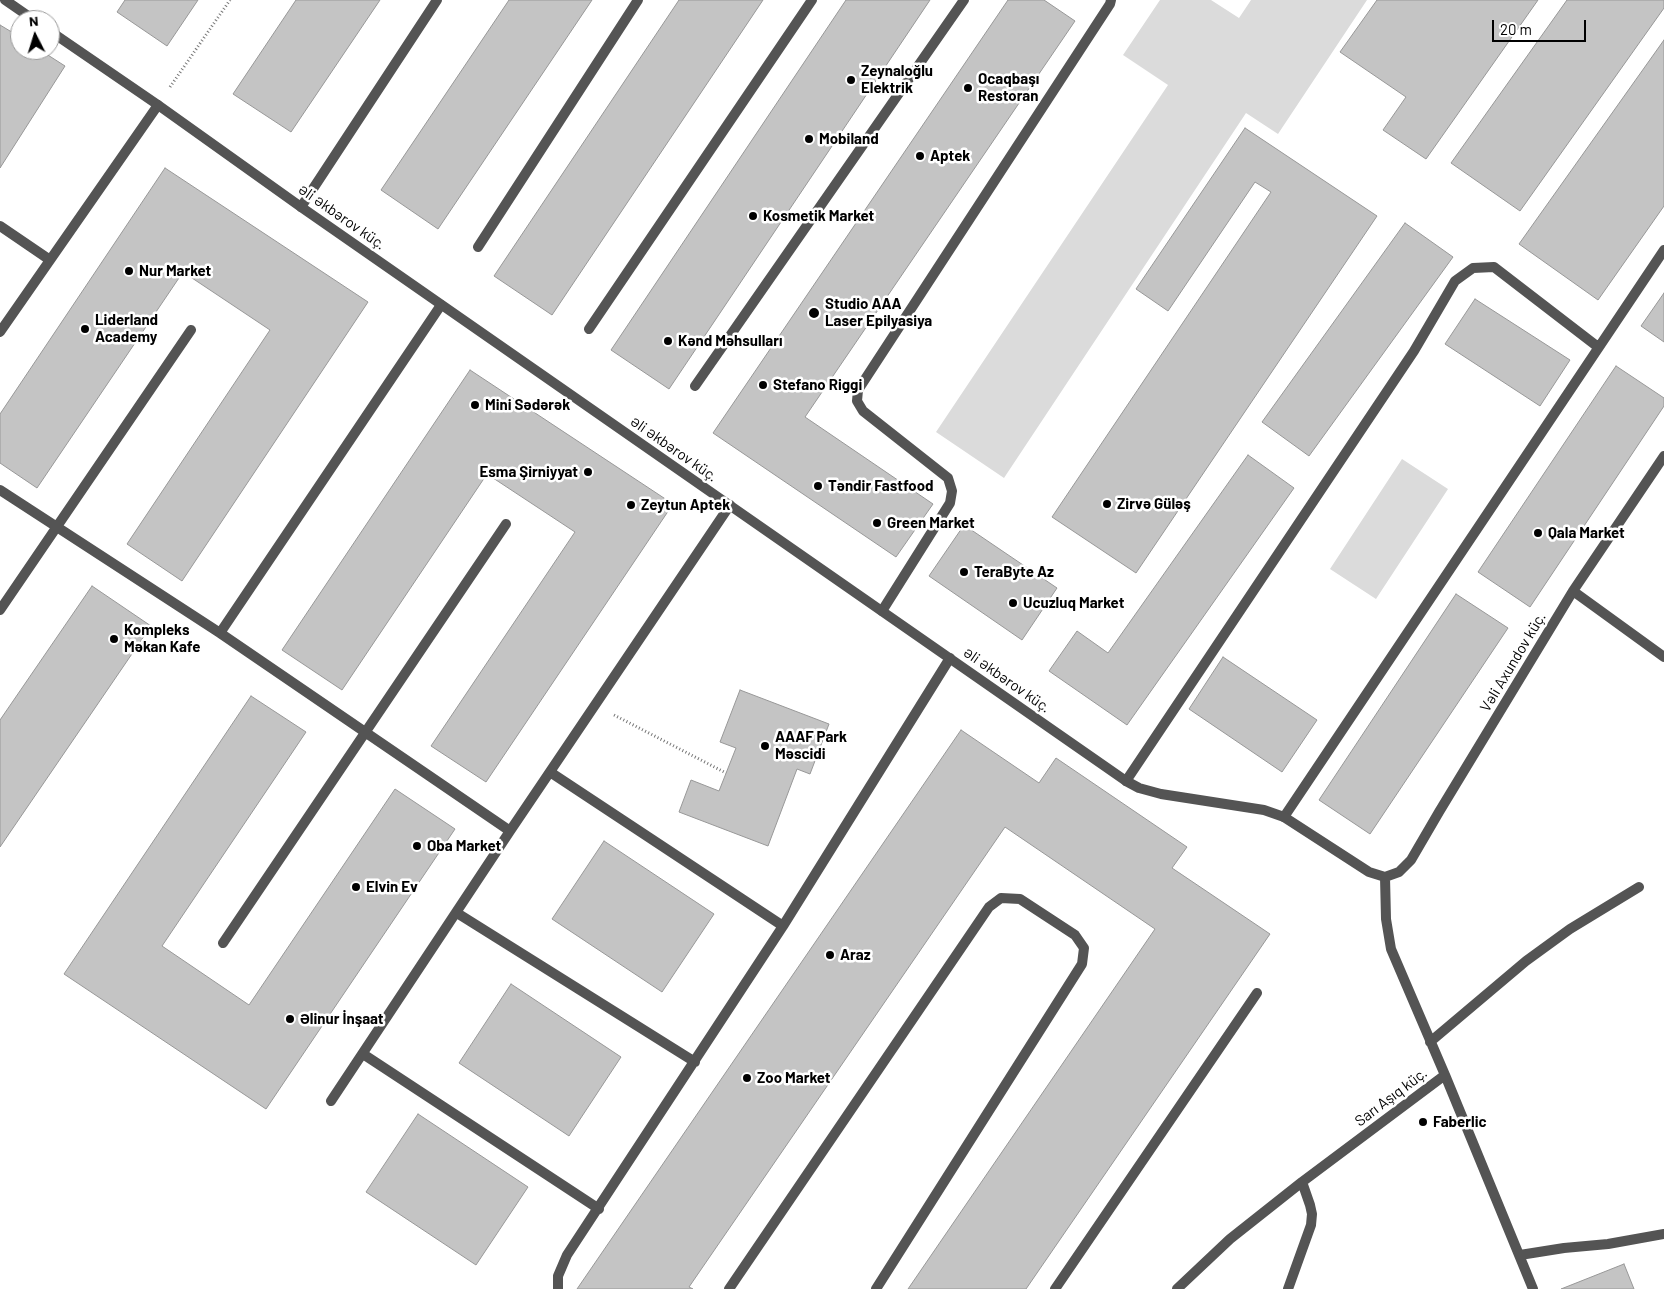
<!DOCTYPE html>
<html>
<head>
<meta charset="utf-8">
<style>
  body { margin:0 }
  #map { position:relative; width:1664px; height:1289px; overflow:hidden; background:#fff; font-family:Barlow,sans-serif }
  canvas { display:block }
  .north { position:absolute; left:10px; top:10px; width:50px; height:50px; box-sizing:border-box; background:#fff; border:1px solid #999; border-radius:50%; rotate:355deg; font-size:14px; font-weight:700; line-height:20px; text-align:center; color:#000 }
  .north::after { content:''; display:block; margin:auto; width:18px; height:22px; background:#000; clip-path:polygon(50% 0,100% 100%,50% 72%,0 100%) }
  .scale { position:absolute; left:1492px; top:20px; width:94px; height:22px; box-sizing:border-box; border:2px solid #000; border-top:0; padding-left:6px; font-size:15px; line-height:18px; white-space:nowrap; color:#000; -webkit-text-stroke:4px #fff; paint-order:stroke }
</style>
</head>
<body>
<div id="map">
<canvas width="1664" height="1289"></canvas>
<div class="north">N</div>
<div class="scale">20 m</div>
</div>
<script>
const ctx = document.querySelector('canvas').getContext('2d');
ctx.lineJoin = 'round';
function fill(path, color) { ctx.fillStyle = color; ctx.fill(path, 'evenodd'); }
const poly = rows => new Path2D(rows.map(r => 'M' + r).join(''));
function stroke(path, color, width, dash) { ctx.strokeStyle = color; ctx.lineWidth = width; ctx.lineCap = dash ? 'butt' : 'round'; ctx.setLineDash(dash || []); ctx.stroke(path); }
function label(font, color, halo, rows, align = 'center') {
  ctx.font = font + ' Barlow,sans-serif'; ctx.lineWidth = 5; ctx.setLineDash([]); ctx.textBaseline = 'middle'; ctx.strokeStyle = halo; ctx.fillStyle = color; for (const [text, x, y, turn = 0] of rows) {
    ctx.save(); ctx.translate(x, y); ctx.rotate((+turn || 0) * Math.PI / 180); ctx.textAlign = isNaN(turn) ? turn : align; if (halo) ctx.strokeText(text, 0, 0); ctx.fillText(text, 0, 0); ctx.restore();
  }
}
fill(poly([
  [1160,0,1211,0,1239,18,1251,0,1367,0,1278,134,1246,113,1004,478,936,432,1168,85,1123,55],
  [1402,459,1448,489,1376,599,1330,569]
]), '#dbdbdb');
const building = poly([
  [125,0,198,0,167,46,117,12,125,0],
  [296,0,380,0,291,132,233,94,296,0],
  [509,0,592,0,438,229,381,190,509,0],
  [679,0,763,0,552,315,494,276,679,0],
  [846,0,930,0,669,389,611,350,846,0],
  [1008,0,1044,0,1075,21,805,417,933,504,896,557,713,433,1008,0],
  [1377,0,1538,0,1426,159,1383,130,1406,97,1340,52,1377,0],
  [1567,0,1664,0,1664,8,1520,211,1451,163,1567,0],
  [0,25,20,37,20,50,40,50,65,66,0,168,0,25],
  [1664,40,1664,206,1598,300,1519,244,1664,40],
  [1245,128,1377,216,1136,573,1052,517,1271,192,1255,182,1168,311,1136,289,1245,128],
  [165,168,368,302,182,581,127,544,270,330,183,272,37,488,0,463,0,414,165,168],
  [1405,223,1453,257,1309,456,1262,422,1405,223],
  [1664,293,1664,342,1641,326,1664,293],
  [1475,299,1570,360,1540,406,1445,344,1475,299],
  [1616,366,1664,398,1664,406,1530,607,1478,572,1616,366],
  [470,370,673,504,486,782,431,746,575,532,487,474,342,690,282,650,470,370],
  [1248,455,1294,488,1127,725,1049,671,1077,631,1108,653,1248,455],
  [964,525,1057,588,1022,640,929,576,964,525],
  [92,586,151,626,0,847,0,720,92,586],
  [1456,594,1508,628,1370,834,1319,800,1456,594],
  [1223,657,1317,720,1282,772,1189,709,1223,657],
  [740,690,829,724,810,774,797,769,768,846,679,812,691,780,719,791,736,748,720,742,740,690],
  [251,696,306,732,162,946,249,1005,395,789,455,829,266,1109,64,974,251,696],
  [961,730,1039,783,1056,758,1187,847,1172,868,1270,934,1026,1289,908,1289,1155,929,1005,827,689,1287,693,1289,577,1289,961,730],
  [604,841,714,914,662,992,552,919,604,841],
  [511,984,621,1057,569,1136,459,1063,511,984],
  [418,1114,528,1187,476,1265,366,1192,418,1114],
  [1624,1264,1634,1289,1561,1289,1624,1264]
]);
fill(building, '#c4c4c4');
stroke(building, '#989898', 1);
stroke(poly([
  [170,87,230,0],
  [614,715,726,773]
]), '#767676', 3, [1, 2.5]);
stroke(poly([
  [301,207,437,0],
  [0,226,50,260],
  [478,247,638,0],
  [589,329,812,0],
  [0,332,158,105],
  [695,386,964,0],
  [0,490,220,633,510,831],
  [0,610,191,330],
  [882,611,950,503,952,491,948,478,863,411,857,401,858,390,1110,4,1111,0],
  [220,633,441,305],
  [550,772,783,926],
  [1126,781,1414,351,1455,281,1473,268,1494,267,1598,347],
  [1284,817,1664,250],
  [457,913,695,1062],
  [223,943,506,524],
  [363,1054,599,1209],
  [331,1101,510,831,730,505],
  [558,1289,558,1276,567,1255,783,926,950,658],
  [729,1289,989,907,1001,898,1020,899,1075,935,1084,948,1082,964,876,1289],
  [1055,1289,1257,993]
]), '#545454', 10);
stroke(poly([
  [5,0,34,20],
  [50,31,158,105,301,207,1126,781,1139,788,1161,794,1264,810,1284,817,1369,872,1385,877],
  [1573,591,1664,657],
  [1385,877,1399,872,1411,860,1439,812,1573,591,1664,456],
  [1385,877,1386,919,1391,949,1445,1075],
  [1430,1042,1526,961,1570,929,1639,887],
  [1520,1255,1564,1248,1608,1244,1664,1234],
  [1177,1289,1230,1239,1302,1182,1445,1075,1533,1289],
  [1288,1289,1311,1225,1312,1214,1310,1205,1302,1182]
]), '#545454', 10);
for (const [x, y, r, color] of [
  [851,80,5,"#000"],
  [968,88,5,"#000"],
  [809,139,5,"#000"],
  [920,156,5,"#000"],
  [753,216,5,"#000"],
  [129,271,5,"#000"],
  [814,313,6,"#000"],
  [85,329,5,"#000"],
  [668,341,5,"#000"],
  [763,385,5,"#000"],
  [475,405,5,"#000"],
  [588,472,5,"#000"],
  [818,486,5,"#000"],
  [1107,504,5,"#000"],
  [631,505,5,"#000"],
  [877,523,5,"#000"],
  [1538,533,5,"#000"],
  [964,572,5,"#000"],
  [1013,603,5,"#000"],
  [114,639,5,"#000"],
  [765,746,5,"#000"],
  [417,846,5,"#000"],
  [356,887,5,"#000"],
  [830,955,5,"#000"],
  [290,1019,5,"#000"],
  [747,1078,5,"#000"],
  [1423,1122,5,"#000"]
]) { const dot = new Path2D(); dot.arc(x, y, r, 0, 2 * Math.PI); ctx.fillStyle = color; ctx.fill(dot); stroke(dot, '#fff', 2); }
label('bold 15px', '#000', '#fff', [
  ["Zeynaloğlu",861,71],
  ["Elektrik",861,88],
  ["Ocaqbaşı",978,79],
  ["Restoran",978,96],
  ["Mobiland",819,139],
  ["Aptek",930,156],
  ["Kosmetik Market",763,216],
  ["Nur Market",139,271],
  ["Studio AAA",825,304],
  ["Laser Epilyasiya",825,321],
  ["Liderland",95,320],
  ["Academy",95,337],
  ["Kənd Məhsulları",678,341],
  ["Stefano Riggi",773,385],
  ["Mini Sədərək",485,405],
  ["Esma Şirniyyat",578,472,"right"],
  ["Təndir Fastfood",828,486],
  ["Zirvə Güləş",1117,504],
  ["Zeytun Aptek",641,505],
  ["Green Market",887,523],
  ["Qala Market",1548,533],
  ["TeraByte Az",974,572],
  ["Ucuzluq Market",1023,603],
  ["Kompleks",124,630],
  ["Məkan Kafe",124,647],
  ["AAAF Park",775,737],
  ["Məscidi",775,754],
  ["Oba Market",427,846],
  ["Elvin Ev",366,887],
  ["Araz",840,955],
  ["Əlinur İnşaat",300,1019],
  ["Zoo Market",757,1078],
  ["Faberlic",1433,1122]
], 'left');
label('15px', '#000', '#fff', [
  ["Əli Əkbərov küç.",342,217,35],
  ["Əli Əkbərov küç.",674,449,35],
  ["Vəli Axundov küç.",1513,662,-59],
  ["Əli Əkbərov küç.",1007,680,35],
  ["Sarı Aşıq küç.",1391,1097,-37]
]);
</script>
</body>
</html>
